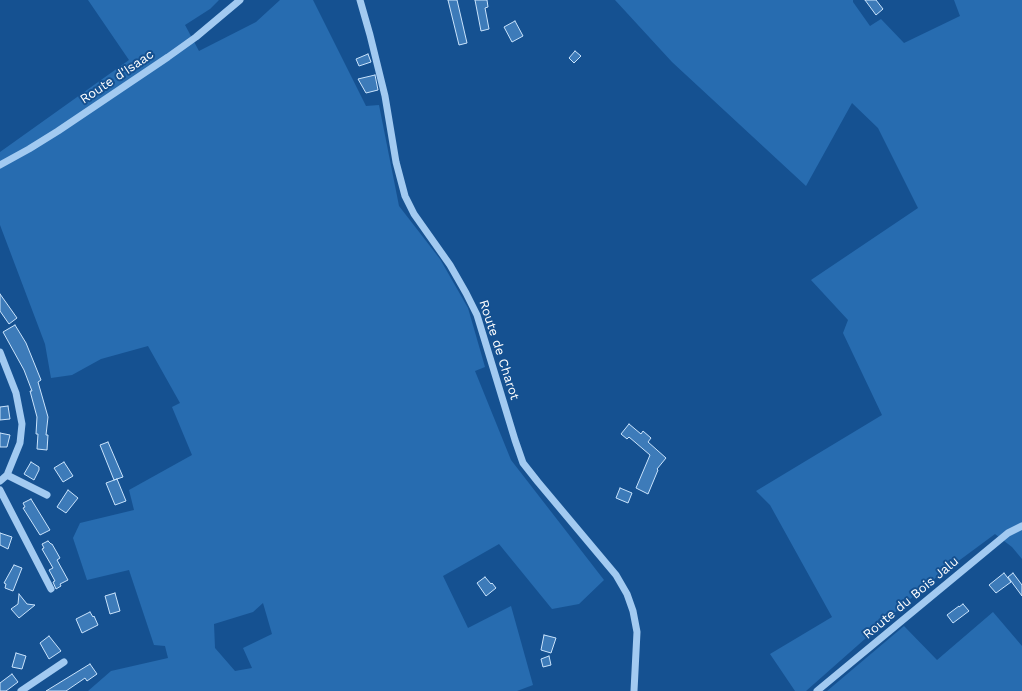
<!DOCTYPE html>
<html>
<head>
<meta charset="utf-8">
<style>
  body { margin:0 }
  canvas { display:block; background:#155191 }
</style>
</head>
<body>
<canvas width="1022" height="691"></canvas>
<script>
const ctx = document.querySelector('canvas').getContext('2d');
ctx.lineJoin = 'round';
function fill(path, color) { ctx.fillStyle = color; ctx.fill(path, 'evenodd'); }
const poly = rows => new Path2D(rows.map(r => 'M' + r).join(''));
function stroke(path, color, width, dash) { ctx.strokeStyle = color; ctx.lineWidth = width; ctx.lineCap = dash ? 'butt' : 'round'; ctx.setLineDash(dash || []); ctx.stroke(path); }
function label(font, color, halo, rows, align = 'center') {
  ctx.font = font + ' "Work Sans",sans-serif'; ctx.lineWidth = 4; ctx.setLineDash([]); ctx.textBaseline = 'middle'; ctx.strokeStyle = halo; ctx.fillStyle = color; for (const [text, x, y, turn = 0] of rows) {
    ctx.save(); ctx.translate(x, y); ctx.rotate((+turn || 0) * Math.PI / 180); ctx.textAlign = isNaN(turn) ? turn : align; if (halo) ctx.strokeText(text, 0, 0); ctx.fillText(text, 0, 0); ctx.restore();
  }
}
fill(poly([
  [88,0,219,0,210,9,185,25,199,51,256,22,280,0,313,0,366,106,379,105,399,206,440,259,468,308,485,367,475,371,511,460,604,580,579,604,552,609,499,544,443,576,468,628,511,606,533,685,517,691,88,691,111,671,168,658,165,646,154,645,129,570,87,580,73,538,80,523,134,510,129,490,192,455,172,407,180,403,148,346,101,359,72,375,51,378,45,344,0,225,0,152,129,60],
  [263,603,272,634,243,648,252,668,235,671,215,648,214,624,253,612],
  [615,0,853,0,853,2,870,26,881,19,904,43,960,16,954,0,1022,0,1022,559,1012,547,995,534,926,585,806,691,795,691,770,654,832,617,770,505,756,491,882,415,843,333,848,320,811,280,918,208,878,128,852,103,806,186,672,62],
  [993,612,1022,646,1022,691,827,691,904,626,937,660]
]), '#276cb0');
const building = poly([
  [448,0,457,0,467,43,459,45,448,0],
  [475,0,487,0,488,7,485,8,489,29,481,31,475,0],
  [865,0,876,0,883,9,876,15,865,0],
  [515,21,523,36,512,42,504,27,515,21],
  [575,51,581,56,574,63,569,58,575,51],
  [368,54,371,62,359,66,356,59,368,54],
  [375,75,378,90,366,93,358,79,375,75],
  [0,294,17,318,9,324,0,311,0,294],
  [15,325,26,343,41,380,38,382,48,417,46,435,48,435,47,450,37,449,38,434,36,434,37,417,30,391,32,391,24,370,3,332,15,325],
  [8,406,10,419,0,420,0,407,8,406],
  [629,424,641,434,643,431,651,438,648,442,666,458,657,469,658,470,648,494,636,488,650,455,629,437,627,439,621,434,629,424],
  [0,433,10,435,7,447,0,447,0,433],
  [108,442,123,477,114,480,100,445,108,442],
  [31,462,39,467,39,470,34,480,24,474,31,462],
  [64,462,73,476,63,482,54,468,64,462],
  [117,479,126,501,115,505,106,483,117,479],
  [620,488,632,493,628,503,616,498,620,488],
  [68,490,78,498,66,513,57,507,68,490],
  [31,499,50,530,40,535,23,508,25,507,23,503,31,499],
  [0,533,12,537,8,549,0,545,0,533],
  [48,541,51,544,52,544,60,558,57,560,68,580,60,584,61,586,56,589,53,582,55,581,49,570,53,568,42,549,44,548,42,544,48,541],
  [14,565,22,568,13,591,5,588,6,584,4,583,14,565],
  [1004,573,1011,582,996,593,989,585,1004,573],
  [1013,573,1022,585,1022,596,1008,577,1013,573],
  [485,577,491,584,492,583,496,588,486,596,477,583,485,577],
  [115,593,120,611,110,614,105,596,115,593],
  [19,594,27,604,35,605,19,618,11,609,18,604,19,594],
  [963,604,969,611,953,623,947,615,959,606,959,607,963,604],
  [90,612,93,617,94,616,98,625,82,633,76,619,90,612],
  [544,635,556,638,551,653,541,650,544,635],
  [49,636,61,651,49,659,40,643,49,636],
  [16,653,26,656,22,669,12,667,16,653],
  [549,656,551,665,543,667,541,659,549,656],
  [90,664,97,674,87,681,85,678,66,691,46,691,90,664],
  [12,674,18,682,6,691,0,691,0,683,12,674]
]);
fill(building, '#3d7bb9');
stroke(building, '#c9e3fc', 1);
stroke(poly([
  [360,0,370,35,385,96,396,162,405,196,414,214,450,265,466,293,477,315,515,440,523,463,538,482,616,575,627,594,633,611,637,632,634,691],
  [0,165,29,149,58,131,168,57,196,37,240,0],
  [0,352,16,393,22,424,20,443,7,475,0,481],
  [7,475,47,495],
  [0,490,51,589],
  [21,691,64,662],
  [817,691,1008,533,1022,526]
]), '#a2caf1', 7);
label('13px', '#fff', '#155191', [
  ["Route d'Isaac",117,77,-34],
  ["Route de Charot",499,350,72],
  ["Route du Bois Jalu",911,598,-40]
]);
</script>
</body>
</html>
